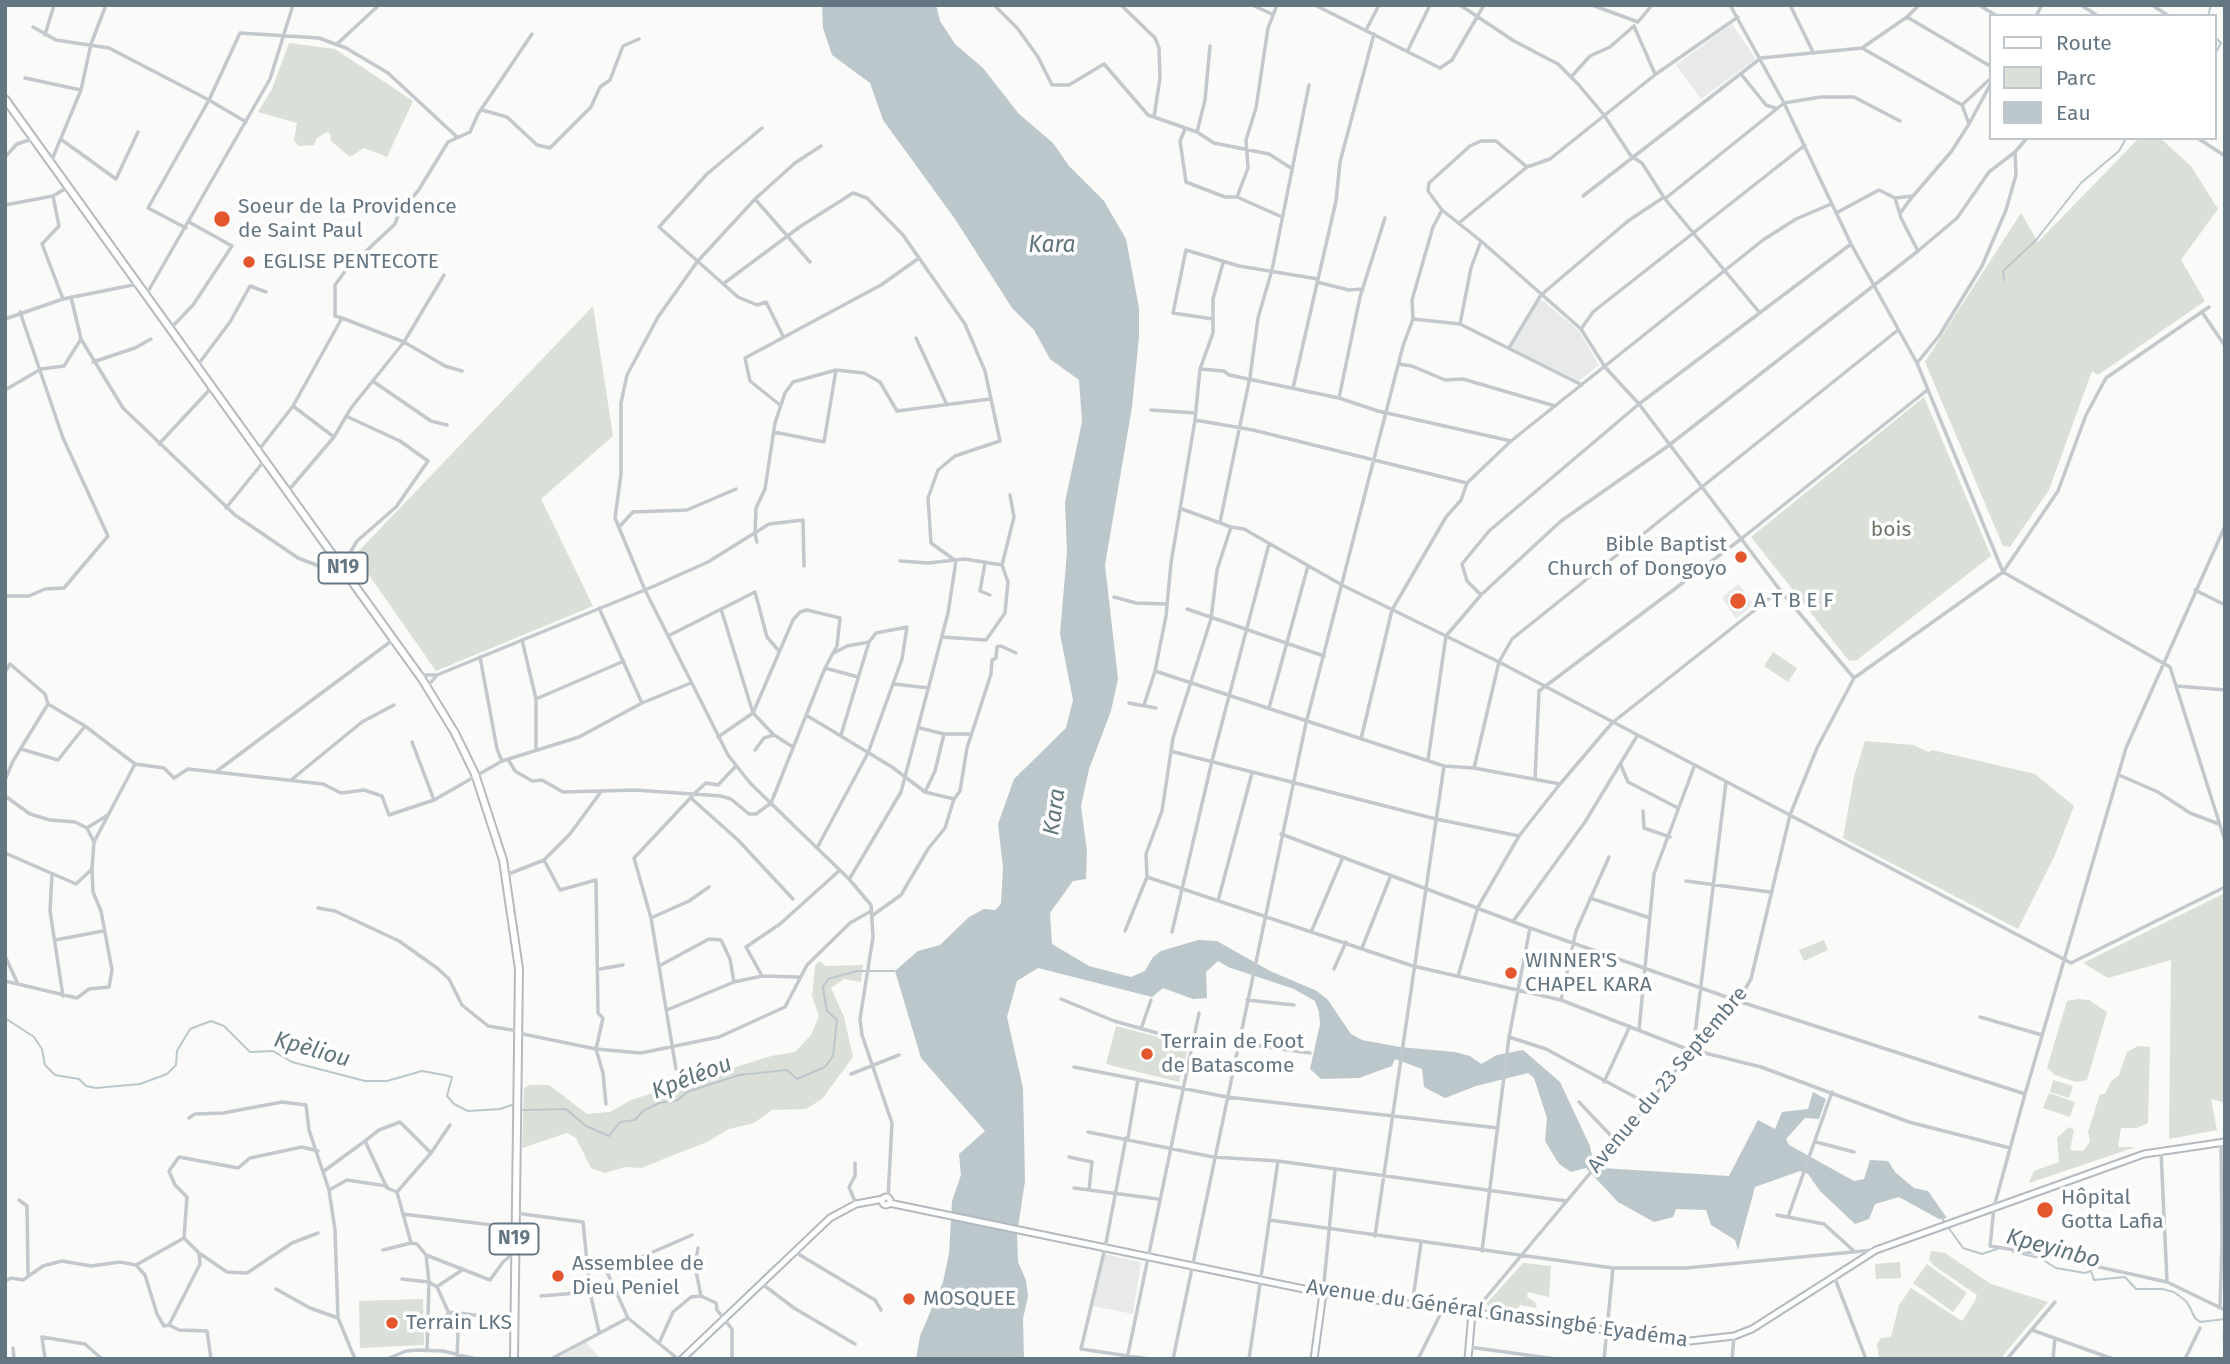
<!DOCTYPE html>
<html>
<head>
<meta charset="utf-8">
<style>
  body { margin:0 }
  #map { position:relative; width:2230px; height:1364px; overflow:hidden; background:#fafaf8; font-family:"Fira Sans",sans-serif }
  canvas { display:block }
  .frame { position:absolute; inset:0; border:7px solid #657683; pointer-events:none }
  .legend { position:absolute; left:1989px; top:14px; width:228px; height:126px; box-sizing:border-box; background:#fff; border:2px solid #c1c8cd; margin:0; padding:9px 12px; list-style:none; font-size:21px; color:#657683 }
  .legend li { display:flex; align-items:center; gap:14px; height:35px }
  .legend b { width:35px; border:2px solid #c1c8cd }
</style>
</head>
<body>
<div id="map">
<canvas width="2230" height="1364"></canvas>
<div class="frame"></div>
<ul class="legend">
<li><b style="height:9px;background:#fff"></b>Route</li>
<li><b style="height:19px;background:#dadfd7"></b>Parc</li>
<li><b style="height:19px;background:#bbc7cb"></b>Eau</li>
</ul>
</div>
<script>
const ctx = document.querySelector('canvas').getContext('2d');
ctx.lineJoin = 'round';
function fill(path, color) { ctx.fillStyle = color; ctx.fill(path, 'evenodd'); }
const poly = rows => new Path2D(rows.map(r => 'M' + r).join(''));
function stroke(path, color, width, dash) { ctx.strokeStyle = color; ctx.lineWidth = width; ctx.lineCap = dash ? 'butt' : 'round'; ctx.setLineDash(dash || []); ctx.stroke(path); }
function label(font, color, halo, rows, align = 'center') {
  ctx.font = font + ' "Fira Sans",sans-serif'; ctx.lineWidth = 7; ctx.setLineDash([]); ctx.textBaseline = 'middle'; ctx.strokeStyle = halo; ctx.fillStyle = color; for (const [text, x, y, turn = 0] of rows) {
    ctx.save(); ctx.translate(x, y); ctx.rotate((+turn || 0) * Math.PI / 180); ctx.textAlign = isNaN(turn) ? turn : align; if (halo) ctx.strokeText(text, 0, 0); ctx.fillText(text, 0, 0); ctx.restore();
  }
}
fill(poly([
  [1732,24,1756,59,1701,99,1676,65],
  [1541,299,1579,331,1599,365,1579,381,1511,348],
  [1738,584,1754,604,1736,619,1722,597],
  [1105,1254,1141,1262,1133,1314,1093,1306],
  [586,1342,601,1359,557,1359]
]), '#e8e9e9');
fill(poly([
  [289,43,335,49,413,101,387,157,364,148,350,157,331,141,330,133,327,132,317,138,314,145,299,146,294,141,297,123,258,112,272,89],
  [2139,138,2160,138,2191,166,2218,209,2181,260,2205,301,2098,375,2092,371,2049,490,2010,547,2003,546,1925,362,2021,213,2038,242],
  [593,306,613,436,541,499,593,606,436,671,355,555],
  [1924,397,1991,556,1857,660,1849,661,1751,537],
  [1773,652,1797,668,1788,682,1764,666],
  [1865,741,1913,745,1929,752,1932,750,2035,774,2074,806,2055,855,2018,929,1843,838,1854,777],
  [2225,893,2225,1103,2211,1099,2217,1130,2169,1139,2171,960,2108,978,2083,963],
  [1824,940,1828,950,1804,961,1799,950],
  [819,961,826,966,863,965,861,982,844,979,831,988,844,1017,853,1057,822,1099,806,1109,772,1110,754,1123,729,1129,707,1142,641,1168,625,1167,605,1173,591,1168,576,1138,567,1133,522,1148,524,1088,530,1085,549,1085,587,1114,610,1112,631,1100,665,1089,771,1056,795,1052,811,1035,819,1016,812,996,815,966],
  [2078,999,2089,1000,2107,1012,2087,1080,2076,1082,2055,1075,2047,1068,2067,1001],
  [1116,1026,1189,1045,1179,1082,1106,1064],
  [2138,1046,2150,1047,2148,1123,2137,1128,2121,1128,2118,1147,2136,1147,2029,1183,2034,1171,2059,1162,2057,1138,2069,1127,2074,1130,2070,1150,2083,1151,2090,1142,2088,1132,2100,1094,2105,1094,2111,1081,2119,1075,2127,1052],
  [2053,1080,2073,1086,2069,1098,2050,1092],
  [2049,1093,2075,1102,2070,1117,2043,1108],
  [1931,1251,1945,1253,1991,1284,2048,1302,2000,1359,1879,1358,1877,1344,1881,1338,1891,1337,1899,1305,1911,1288,1962,1321,1975,1301,1977,1295,1933,1265,1929,1259],
  [1900,1262,1901,1278,1876,1279,1875,1264],
  [1523,1263,1551,1266,1549,1297,1528,1292,1527,1297,1535,1302,1537,1308,1520,1305,1518,1309,1497,1305,1495,1308,1488,1307,1487,1303],
  [1927,1264,1967,1293,1953,1312,1913,1283],
  [423,1299,424,1345,360,1348,359,1301]
]), '#dadfd7');
fill(poly([
  [822,5,936,5,940,21,955,44,983,68,1019,114,1053,143,1069,166,1104,201,1126,239,1139,308,1139,337,1132,407,1105,565,1118,679,1111,711,1089,769,1081,806,1087,852,1086,879,1073,881,1050,913,1052,944,1089,966,1131,977,1145,971,1153,957,1161,951,1198,940,1217,941,1270,971,1317,991,1328,1000,1351,1034,1362,1040,1400,1047,1455,1052,1470,1056,1481,1064,1497,1055,1523,1050,1560,1082,1590,1146,1593,1161,1602,1168,1729,1176,1758,1120,1775,1129,1782,1112,1808,1109,1813,1092,1826,1099,1819,1119,1805,1118,1786,1139,1789,1145,1854,1181,1864,1179,1870,1160,1888,1161,1895,1172,1914,1188,1928,1191,1947,1218,1939,1219,1899,1197,1875,1204,1869,1219,1855,1224,1820,1191,1808,1174,1800,1171,1755,1187,1738,1250,1735,1240,1711,1225,1706,1210,1676,1209,1673,1217,1654,1222,1618,1202,1586,1168,1571,1172,1559,1164,1545,1141,1547,1118,1534,1078,1528,1073,1476,1086,1445,1098,1424,1087,1422,1069,1395,1059,1392,1066,1359,1078,1321,1079,1310,1069,1320,1024,1319,1012,1315,1001,1294,989,1228,967,1218,961,1206,972,1207,998,1193,999,1163,988,1152,997,1038,968,1017,981,1007,1017,1023,1088,1025,1181,1017,1234,1018,1262,1026,1280,1028,1296,1023,1319,1024,1359,916,1359,920,1336,943,1282,949,1254,952,1201,961,1175,959,1154,985,1131,921,1058,895,971,918,951,940,945,969,917,984,909,995,910,1001,904,1003,868,998,824,1014,779,1066,728,1073,700,1060,634,1067,552,1065,502,1082,422,1079,380,1050,359,1034,330,1012,308,955,219,883,120,870,83,832,55,823,28]
]), '#bbc7cb');
stroke(poly([
  [2208,16,2211,5],
  [2214,36,2221,43,2214,56],
  [2004,280,2003,271,2036,240,2081,183,2119,151,2126,138],
  [5,1018,34,1037,42,1049,45,1065,55,1075,79,1079,86,1086,96,1088,140,1084,167,1074,176,1065,177,1051,190,1029,211,1021,224,1026,250,1052,273,1051,292,1062,365,1081,387,1081,422,1071,444,1075,452,1077,447,1096,454,1104,468,1111,500,1109,515,1104],
  [519,1107,523,1110,566,1109,586,1126,609,1136,620,1122,635,1120,643,1111,659,1103,678,1100,687,1092,739,1075,787,1070,797,1079,825,1067,833,1056,837,1020,827,1011,825,1000,823,987,828,979,857,971,894,971],
  [1941,1217,1963,1248,1982,1254,1997,1249],
  [2013,1252,2040,1258,2056,1268,2085,1273,2091,1271,2094,1280,2125,1277,2136,1289,2162,1289,2174,1292,2187,1302,2195,1318,2200,1322,2225,1319]
]), '#bbc7cb', 2);
const secondary = poly([
  '882 1201a4 4 0 1 1 8 0a4 4 0 1 1-8 0Z',
  [889,1203,1323,1293,1690,1341,1734,1336,1752,1329,1876,1250,2144,1154,2225,1142],
  [682,1359,830,1218,856,1204,883,1199],
  [1314,1359,1323,1293],
  [1468,1359,1472,1313]
]);
const primary = poly([
  [5,99,422,679,455,733,475,774,503,860,519,969,514,1359]
]);
stroke(secondary, '#b3babf', 9);
stroke(primary, '#b5babe', 10);
stroke(poly([
  [994,5,1018,29,1038,57,1052,85,1069,85,1104,64,1148,115,1197,132,1214,143,1269,154,1291,168],
  [1121,5,1155,38,1159,48,1160,78,1154,117],
  [1252,5,1272,14],
  [1315,5,1440,68,1452,60,1484,5],
  [1460,5,1514,41,1558,64,1578,84,1604,115,1631,156,1642,163,1665,199,1760,313],
  [1592,5,1638,22,1652,5],
  [1730,5,1784,103,1851,244,1917,363,2003,572,2170,667,2225,841],
  [1790,5,1813,52],
  [1979,5,1997,16],
  [2081,5,2098,16],
  [2152,5,2169,16],
  [2036,16,2042,5],
  [1907,17,1990,66],
  [1634,26,1655,74],
  [33,27,56,40,109,48,209,100,240,33,319,38,346,48,388,73,457,137],
  [1366,30,1379,5],
  [45,35,54,5],
  [337,44,379,5],
  [1862,48,1907,17,1919,5],
  [1408,50,1430,5],
  [1741,74,1766,105,1775,108],
  [1571,77,1590,56,1610,47,1634,26],
  [25,78,81,90],
  [482,110,507,117,537,145,550,148,591,107,600,87,610,80,623,46,639,39],
  [1969,124,1990,85],
  [762,128,707,174,659,227,738,297,757,305,766,302,783,336],
  [1185,129,1180,141,1186,182,1225,197,1237,197,1282,217],
  [1197,132,1205,100,1210,46],
  [2199,139,2225,156],
  [62,140,116,179,138,132],
  [821,146,795,163,755,199,697,262,658,317,627,375,621,403,621,474,615,518,645,590,728,755,750,783,849,879,871,905,873,937,860,1019,862,1035,892,1123,888,1198],
  [5,157,17,144,32,139],
  [51,162,81,90,91,44,106,5],
  [53,196,59,226,42,244,63,299],
  [1583,196,1761,58,1862,48,1962,105],
  [1237,197,1248,168,1246,140,1256,108,1268,28,1277,5],
  [1666,198,1784,103,1821,97,1854,97,1900,121],
  [755,199,810,262],
  [5,205,53,196,68,187],
  [1901,212,1912,197],
  [1836,213,1879,190,1895,198,1913,196,1951,152,1969,124,1962,105,1990,79],
  [1459,223,1527,167,1550,159,1656,74,1738,17],
  [186,228,148,208,209,100,246,122],
  [1481,241,1581,329,1605,367,1639,404,1780,590,1854,678],
  [1918,251,1957,218,1989,172,2015,152],
  [1223,263,1213,299,1213,333,1200,369,1195,420,1253,430,1467,483],
  [1317,282,1349,290,1363,289],
  [723,284,801,226,853,193,867,198,903,235,965,324,985,371,1000,441,955,456,938,470,928,498,931,543,956,561,948,613,901,792,850,878],
  [146,295,270,79,293,5],
  [71,297,81,339,123,408,235,515,298,558,332,571,351,583],
  [2202,312,2225,346],
  [342,318,335,316,335,285,346,270,395,224,399,212,418,191,448,142,470,132,478,114,532,34],
  [5,319,63,299,138,284],
  [1213,319,1173,313,1186,250,1239,266,1318,279],
  [1413,319,1460,324,1582,385],
  [1460,324,1471,268,1481,241,1442,210,1428,191,1429,183,1470,146,1481,141,1496,141,1527,167],
  [170,329,193,305,232,246,189,222],
  [1581,329,1593,312,1805,145],
  [916,338,947,405],
  [1509,348,1541,295,1628,221,1664,197],
  [93,362,135,348,151,339],
  [1917,363,1939,336,1982,266,2006,210,2016,175,2015,152,2027,138],
  [1399,364,1412,366,1445,380,1463,379,1555,406],
  [197,366,230,322,250,286,266,292],
  [1200,369,1224,371,1229,375,1339,398,1378,411,1511,441,1763,240,1796,219,1831,204],
  [374,382,431,421,447,425],
  [1293,388,1336,201,1340,162,1374,34],
  [5,390,41,369,64,366,81,339],
  [1339,398,1360,297,1385,218],
  [780,405,750,381,745,358,881,285,919,258],
  [293,406,334,437],
  [1151,410,1196,413],
  [774,432,824,442,836,370],
  [159,444,212,387],
  [258,451,293,406,342,318,404,342,445,366,462,371],
  [288,491,334,437,351,408,404,342,444,275],
  [226,508,264,461],
  [1182,509,1231,527,1244,529,1342,585,1499,662,2071,963,2225,887],
  [1220,522,1250,377,1258,318,1272,270,1309,85],
  [620,526,633,512,687,510,736,489],
  [2225,526,2126,748,2025,1094,1994,1207,1990,1246,2040,1254,2167,1282,2225,1310],
  [757,542,755,534,756,508,765,489,775,423,785,393,793,382,836,370,864,373,880,382,897,411,990,399],
  [900,561,928,563,965,559,1002,565,1014,517,1010,495],
  [985,563,980,591,990,595],
  [347,575,347,558,357,541,396,507,428,461,400,441,348,417],
  [2195,590,2225,605],
  [1481,595,1467,581,1462,564,1489,531,1639,404,1851,244],
  [5,596,29,596,45,589,64,588,108,536,63,438,20,312],
  [1114,597,1136,603,1167,604],
  [599,608,642,703],
  [721,609,753,713,774,735,793,747],
  [1187,609,1324,656],
  [668,636,755,592,767,637,779,651],
  [942,637,986,640,1005,613,1008,582,1002,565],
  [522,640,536,699,536,748],
  [480,657,497,749,502,761],
  [1155,671,1444,766,1375,1236],
  [5,672,10,664,45,694,48,704,85,726,135,764,164,768,174,778,188,769,323,784,341,793,364,790,382,796,389,815,434,800,502,761,579,737,642,703,691,683],
  [421,675,437,675,652,587,708,562,769,524,803,520,804,566],
  [894,684,929,688],
  [2177,686,2225,690],
  [427,687,437,675],
  [536,699,624,661],
  [1129,703,1156,708],
  [1144,705,1155,671,1166,616,1171,563,1195,420],
  [1269,708,1308,566],
  [806,715,892,767,925,792,954,799],
  [920,728,944,734],
  [841,735,869,642],
  [718,737,753,713,793,620,800,612,807,610,840,618,837,646,825,668],
  [1361,739,1392,610,1446,517,1461,500,1467,483,1511,441],
  [412,742,434,800],
  [21,749,58,760,85,726],
  [755,750,764,738,774,735],
  [1174,752,1436,819,1519,836],
  [508,759,515,771,532,781,542,780,563,792,635,790,721,796,731,799,749,814,756,814,771,803,825,668,858,677],
  [1428,760,1446,636,1481,595,1561,521,1668,446,1918,251,1901,218,1895,198],
  [1621,765,1628,782,1678,808],
  [1444,766,1474,768,1560,784],
  [1474,768,1499,662,1512,639,1898,330],
  [217,771,394,639],
  [2119,775,2158,792,2190,813,2219,824],
  [1535,779,1539,691,1741,539,1926,391],
  [5,780,13,761,48,704],
  [291,780,362,722,394,705],
  [1726,782,1693,1050,1761,1067,1909,1122,2010,1148],
  [925,792,935,771,944,734,971,734],
  [5,796,30,814,50,820,75,822,87,828,106,816],
  [692,799,738,840,793,899],
  [1643,811,1644,828,1670,837],
  [87,828,94,842],
  [1281,834,1530,928,1738,1001,2025,1094],
  [817,848,868,753,902,659,907,627,876,633,869,642,847,646,832,654],
  [5,853,76,884,92,869,94,842,135,764],
  [544,860,560,890,596,880,598,1013,603,1018,596,1049,603,1073,606,1104],
  [52,874,50,911,63,996],
  [506,875,544,860,570,834,600,793],
  [1147,877,1413,966,1561,1000,1692,1051],
  [1686,881,1770,892],
  [1590,898,1650,918],
  [1218,901,1252,773],
  [318,908,335,911,399,941,437,968,449,979,462,1005,488,1026,518,1031],
  [873,915,901,895,928,849,945,828,954,799,960,791,967,748,991,674,992,660,996,658,997,647,1001,646,1016,653],
  [651,918,689,901,709,887],
  [1514,920,1585,822,1637,736],
  [1312,930,1343,857],
  [1125,931,1147,877,1146,854,1162,811,1173,738,1211,619,1217,570,1231,527],
  [1172,932,1212,761,1269,544],
  [55,940,103,931],
  [1362,948,1391,875],
  [5,956,17,982],
  [659,966,709,939,721,940,730,959,734,982],
  [600,969,623,965],
  [1334,969,1346,942],
  [762,976,746,947,780,924,840,870],
  [1458,976,1478,907,1519,836,1560,784,1612,723,1780,590],
  [5,981,77,998,89,989,109,987,112,970,101,911,93,892,92,869],
  [1061,999,1114,1021,1193,1043],
  [1247,1000,1294,1005],
  [1561,1000,1576,931,1609,857],
  [667,1010,734,982,762,976,798,977],
  [1980,1017,2042,1035],
  [1141,1029,1151,1000],
  [1639,1030,1654,874,1694,767],
  [518,1033,596,1049,641,1053,719,1037,785,1007,807,965,850,923,871,911],
  [1509,1037,1546,1049,1648,1104],
  [1238,1043,1310,1053],
  [1074,1067,1227,1097,1498,1128],
  [676,1069,651,918,634,858,696,792,706,783,718,785,736,766],
  [851,1074,899,1055],
  [1604,1082,1630,1026],
  [1579,1102,1616,1141],
  [189,1118,195,1114,223,1113,282,1102,306,1105,309,1130,329,1190,335,1230,338,1318,355,1359],
  [1088,1132,1213,1157,1278,1161,1566,1201],
  [1128,1138,1138,1079],
  [365,1141,379,1130,400,1122,431,1153,397,1192],
  [1816,1142,1854,1152],
  [2221,1142,2222,1242,2225,1242],
  [2161,1151,2167,1282],
  [431,1153,450,1125],
  [1069,1157,1092,1162,1089,1190],
  [855,1163,855,1176,849,1187,856,1204],
  [324,1171,365,1141,387,1188,397,1192,411,1243,417,1244,426,1255,429,1282,427,1351],
  [1074,1188,1158,1199],
  [329,1190,347,1180,387,1186],
  [19,1200,27,1206,28,1274],
  [515,1213,583,1222,590,1292,599,1332],
  [403,1214,492,1225],
  [1777,1215,1824,1224,1855,1252],
  [1788,1217,1832,1092],
  [1269,1220,1613,1268,1686,1268,1874,1250],
  [318,1233,292,1243,247,1273,227,1272,199,1253,184,1238,187,1197,175,1185,169,1171,179,1157,238,1168,250,1158,302,1147,318,1151],
  [698,1248,695,1266,701,1296,716,1303,717,1310,732,1329,732,1359],
  [1105,1248,1081,1349,1149,1359],
  [1105,1248,1126,1138],
  [383,1250,411,1243],
  [1482,1251,1509,1037,1530,928],
  [795,1252,875,1300,881,1310],
  [426,1255,490,1280,503,1262,514,1253],
  [136,1265,145,1275,157,1314,164,1326,169,1325,179,1330,207,1331,211,1359],
  [1834,1276,1866,1359],
  [402,1279,429,1282,437,1287,458,1333,457,1359],
  [5,1281,11,1278,23,1280,43,1266,62,1261,91,1266,120,1262,136,1265,184,1238],
  [761,1283,794,1308,855,1344],
  [438,1286,462,1270],
  [276,1289,310,1308,338,1318],
  [1323,1293,1335,1170],
  [541,1296,590,1292],
  [1412,1305,1421,1243],
  [2220,1308,2222,1242],
  [1474,1312,1693,1050,1738,1001,1751,979,1790,815,1817,748,1854,678,2003,572,2058,491,2086,415,2106,378,2209,307],
  [427,1322,445,1317,449,1312,483,1316],
  [169,1325,200,1264,199,1254],
  [2032,1330,2113,1359],
  [2224,1336,2225,1337],
  [660,1341,673,1312,691,1297,701,1296],
  [1469,1347,1556,1359],
  [13,1348,14,1359],
  [45,1359,42,1337,85,1344,102,1359],
  [387,1359,406,1351,419,1350,443,1351,476,1359],
  [551,1359,628,1318],
  [678,1359,628,1318,607,1272,692,1235],
  [1127,1359,1199,1013],
  [1173,1359,1306,723,1403,346,1413,319,1412,300,1433,227,1442,210],
  [1249,1359,1278,1161],
  [1418,1359,1443,1309],
  [1604,1359,1613,1268],
  [1732,1359,1734,1336],
  [2007,1359,2055,1302],
  [2053,1359,2055,1338],
  [2185,1359,2200,1328]
]), '#c3c8cc', 3.5);
stroke(secondary, '#fff', 5);
stroke(primary, '#fff', 6);
for (const [x, y, r, color] of [
  [222,219,9,"#e4572e"],
  [249,262,7,"#e4572e"],
  [1741,557,7,"#e4572e"],
  [1738,601,9,"#e4572e"],
  [1511,973,7,"#e4572e"],
  [1147,1054,7,"#e4572e"],
  [2045,1210,9,"#e4572e"],
  [558,1276,7,"#e4572e"],
  [909,1299,7,"#e4572e"],
  [392,1323,7,"#e4572e"]
]) { const dot = new Path2D(); dot.arc(x, y, r, 0, 2 * Math.PI); ctx.fillStyle = color; ctx.fill(dot); stroke(dot, '#fff', 2.5); }
for (const [x, y, w] of [
  [343,568,49],
  [514,1239,49]
]) { const box = new Path2D(); box.roundRect(x - w / 2, y - 15.5, w, 31, 5); ctx.fillStyle = '#fff'; ctx.fill(box); stroke(box, '#657683', 2); }
label('bold 19px', '#657683', null, [
  ["N19",343,568],
  ["N19",514,1239]
]);
label('21px', '#657683', '#fff', [
  ["Soeur de la Providence",238,207],
  ["de Saint Paul",238,231],
  ["EGLISE PENTECOTE",263,262],
  ["Bible Baptist",1727,545,"right"],
  ["Church of Dongoyo",1727,569,"right"],
  ["A T B E F",1754,601],
  ["WINNER'S",1525,961],
  ["CHAPEL KARA",1525,985],
  ["Terrain de Foot",1161,1042],
  ["de Batascome",1161,1066],
  ["Hôpital",2061,1198],
  ["Gotta Lafia",2061,1222],
  ["Assemblee de",572,1264],
  ["Dieu Peniel",572,1288],
  ["MOSQUEE",923,1299],
  ["Terrain LKS",406,1323]
], 'left');
label('21px', '#687a64', '#fff', [
  ["bois",1891,530]
]);
label('21px', '#657683', '#fff', [
  ["Avenue du 23 Septembre",1668,1080,-50],
  ["Avenue du Général Gnassingbé Eyadéma",1497,1314,8]
]);
label('italic 23px', '#60757c', '#fff', [
  ["Kara",1052,246],
  ["Kara",1055,812,-82],
  ["Kpèliou",312,1050,16],
  ["Kpéléou",692,1078,-21],
  ["Kpeyinbo",2053,1249,15]
]);
</script>
</body>
</html>
